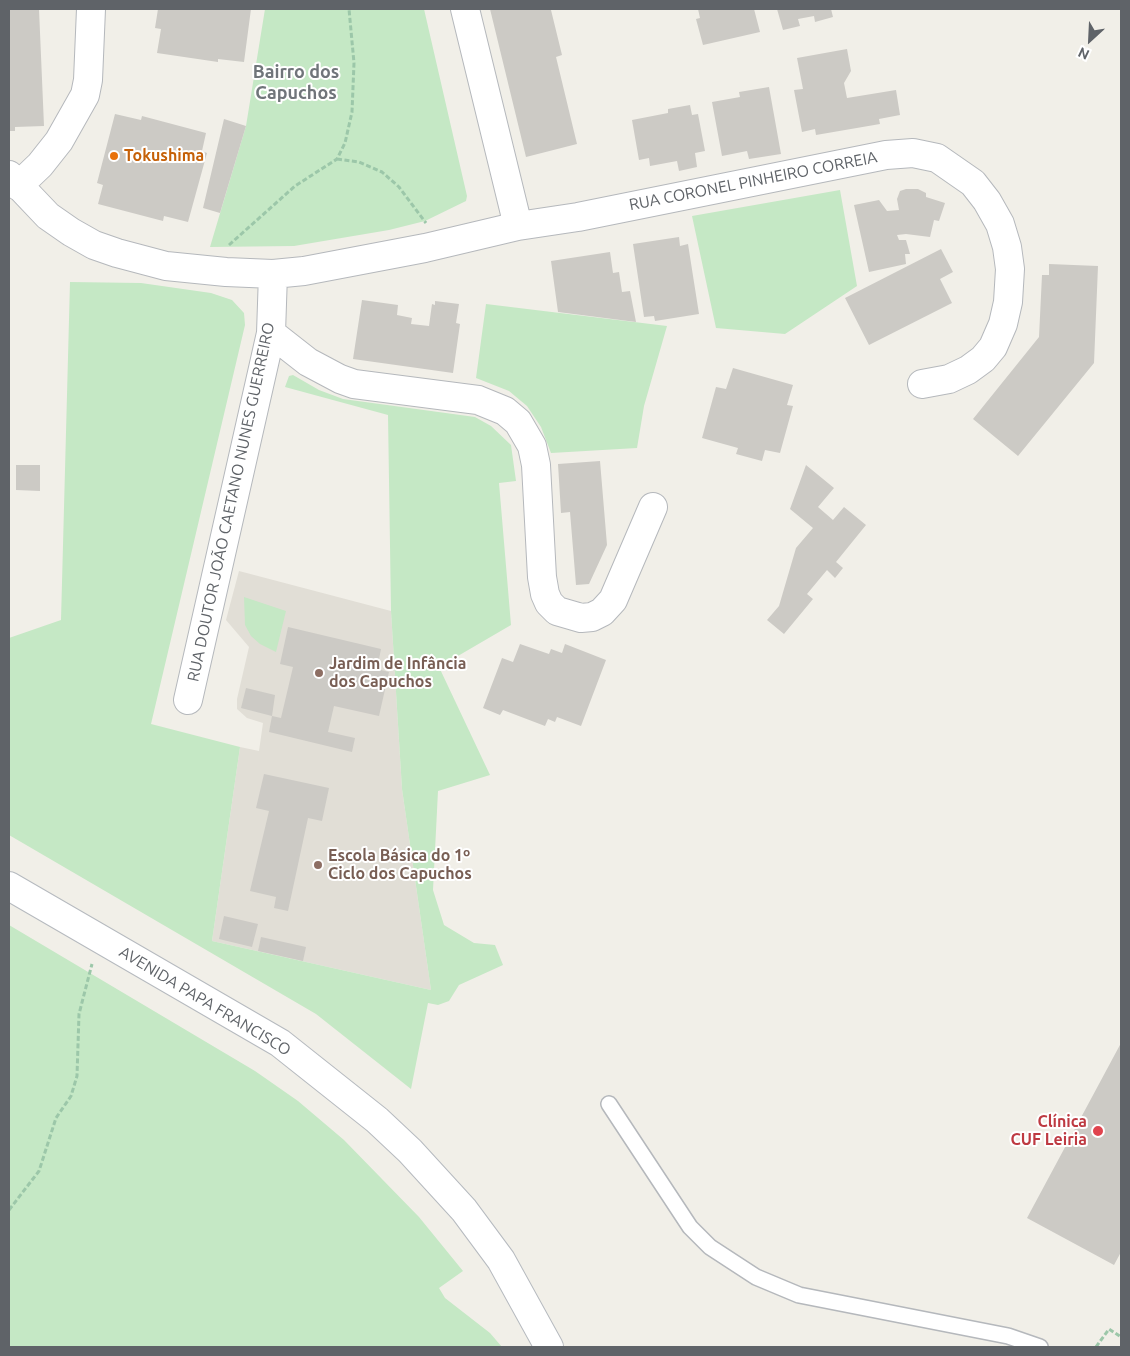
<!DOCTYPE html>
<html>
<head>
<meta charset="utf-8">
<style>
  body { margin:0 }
  #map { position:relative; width:1130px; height:1356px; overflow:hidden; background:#f1efe8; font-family:Ubuntu,sans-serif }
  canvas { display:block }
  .frame { position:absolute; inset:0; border:10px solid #5f6368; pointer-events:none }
  .north { position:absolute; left:1065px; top:15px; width:50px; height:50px; -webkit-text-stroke:4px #fff; paint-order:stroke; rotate:205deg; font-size:14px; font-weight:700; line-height:20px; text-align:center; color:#5f6368 }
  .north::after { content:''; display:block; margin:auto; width:18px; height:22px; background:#5f6368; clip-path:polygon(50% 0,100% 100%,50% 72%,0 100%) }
</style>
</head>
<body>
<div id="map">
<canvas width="1130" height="1356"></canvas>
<div class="frame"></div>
<div class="north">N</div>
</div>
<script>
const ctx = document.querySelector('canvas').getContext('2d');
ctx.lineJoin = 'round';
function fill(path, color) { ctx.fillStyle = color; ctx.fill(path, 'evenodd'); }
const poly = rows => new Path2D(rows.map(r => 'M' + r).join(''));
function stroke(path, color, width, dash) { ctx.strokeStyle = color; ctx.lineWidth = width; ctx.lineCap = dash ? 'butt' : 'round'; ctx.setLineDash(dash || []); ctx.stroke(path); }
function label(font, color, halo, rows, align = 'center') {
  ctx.font = font + ' Ubuntu,sans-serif'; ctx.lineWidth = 4; ctx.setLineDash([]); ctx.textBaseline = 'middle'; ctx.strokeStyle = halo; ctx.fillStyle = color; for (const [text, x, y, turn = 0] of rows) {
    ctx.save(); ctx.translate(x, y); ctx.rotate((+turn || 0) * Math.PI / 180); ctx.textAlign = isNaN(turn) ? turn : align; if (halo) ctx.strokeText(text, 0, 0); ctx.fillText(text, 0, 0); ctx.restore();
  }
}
fill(poly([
  [239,571,391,611,402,789,431,990,212,941,240,747,259,751,263,723,247,718,237,709,237,699,249,647,226,620]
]), '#e1ded6');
fill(poly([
  [265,9,424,9,467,196,466,201,425,221,389,230,294,246,210,247,246,126],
  [840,190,857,286,785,334,716,328,692,216],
  [70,282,141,283,211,293,232,300,244,313,245,325,151,724,240,747,212,941,431,990,402,789,391,611,388,415,285,387,289,376,293,375,319,390,343,399,475,417,491,426,511,445,516,481,499,483,511,625,439,667,490,775,438,791,433,890,444,925,474,943,495,945,503,965,459,985,449,1001,438,1005,428,1003,411,1089,316,1014,9,835,9,638,61,620],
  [486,304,667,326,644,406,637,448,551,453,541,427,527,406,509,391,476,378],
  [244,597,286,611,276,652,260,644,251,636,245,625],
  [9,925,255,1071,298,1101,344,1140,419,1217,463,1271,439,1288,445,1298,490,1333,502,1347,9,1347]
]), '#c5e8c5');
fill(poly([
  [9,9,39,9,44,126,15,127,15,131,9,131],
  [158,9,251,9,244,62,218,59,218,62,157,53,161,29,155,28],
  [490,9,551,10,562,55,556,57,577,144,526,157],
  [698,9,754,9,760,32,703,45,696,19,700,18],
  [777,9,831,9,833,17,815,22,814,16,798,19,800,26,783,30],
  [847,49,851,71,844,83,847,98,896,90,900,115,879,119,880,124,816,135,815,129,802,132,794,90,803,89,797,58],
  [769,87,781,154,749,159,747,151,722,156,712,102,740,97,739,92],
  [690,105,692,115,698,114,705,151,695,153,697,167,679,171,677,161,650,166,649,158,639,160,632,120,668,113,668,109],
  [115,114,141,120,142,116,206,133,202,151,207,153,188,222,164,216,163,221,98,204,103,185,97,183],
  [224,119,246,126,220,213,203,208],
  [906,189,918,189,926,193,926,197,945,203,939,221,934,220,930,237,906,234,897,235,899,240,906,240,910,254,905,254,906,264,869,272,854,205,879,200,887,211,899,210,897,199,900,191],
  [679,237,680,246,688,244,699,314,655,321,654,316,644,317,633,244],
  [941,249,953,272,940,279,952,303,869,345,845,298],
  [610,252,613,273,619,272,622,292,630,291,636,322,558,312,551,261],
  [1049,264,1098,266,1094,363,1018,456,973,419,1039,337,1042,275,1049,275],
  [362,300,398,305,397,315,412,318,411,324,429,326,432,304,435,305,435,301,459,304,456,323,460,324,453,373,353,359],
  [733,368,793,385,787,405,793,406,780,453,765,450,762,461,736,454,738,448,702,438,716,387,726,389],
  [600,461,607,545,589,584,576,585,570,512,561,513,558,464],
  [16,465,40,465,40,491,16,490],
  [806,465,834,488,818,507,833,520,844,507,866,525,836,562,843,568,835,578,827,570,807,594,813,599,784,634,767,620,779,606,796,548,813,528,790,509],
  [288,627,381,649,377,669,389,672,379,716,334,706,328,732,355,738,352,752,269,732,272,716,281,718,293,667,280,664],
  [520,644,549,654,551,649,562,653,565,644,606,660,581,726,557,717,555,722,548,719,545,726,503,710,500,715,483,708,502,658,513,662],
  [246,688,275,695,272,716,241,708],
  [264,774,329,788,322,821,308,818,288,911,274,908,276,897,250,891,269,811,256,808],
  [224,916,258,924,252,947,219,939],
  [261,937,306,947,303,961,258,951],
  [1121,1043,1121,1252,1114,1265,1027,1218]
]), '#cccac5');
const lane = poly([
  [609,1104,690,1227,710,1247,756,1277,799,1295,1008,1336,1040,1347]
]);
const street = poly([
  [465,9,518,226],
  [9,175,48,216,71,232,94,245,117,253,166,266,226,272,273,274,304,271,425,248,518,226,578,217,886,155,913,153,937,158,973,183,987,201,1000,224,1007,247,1010,269,1008,302,1003,324,993,347,983,359,968,370,949,379,922,384],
  [18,186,40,165,59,141,85,95,88,80,91,9],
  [271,333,308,362,340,379,354,384,478,400,505,411,518,422,532,446,536,465,542,577,545,594,549,603,557,611,581,618,592,617,602,612,613,600,653,507],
  [188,700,271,333,273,274]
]);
const secondary = poly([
  [9,886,280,1043,377,1120,410,1151,464,1210,501,1260,549,1347]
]);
stroke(lane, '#b5b8bc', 18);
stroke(street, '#b5b8bc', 30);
stroke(secondary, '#b6babf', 30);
stroke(poly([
  [337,159,359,162,382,172,399,187,426,223],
  [229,245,295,186,337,159,345,143,352,112,354,63,349,9],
  [9,1210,39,1171,56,1118,71,1096,77,1076,79,1014,92,964],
  [1096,1347,1109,1329,1121,1337]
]), '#9cc7a9', 3, [5, 2.5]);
stroke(lane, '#fff', 15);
stroke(street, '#fff', 28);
stroke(secondary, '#fff', 28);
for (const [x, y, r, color] of [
  [114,156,5,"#e8710a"],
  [319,673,5,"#8d6e63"],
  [318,865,5,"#8d6e63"],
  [1098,1131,6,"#e0444e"]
]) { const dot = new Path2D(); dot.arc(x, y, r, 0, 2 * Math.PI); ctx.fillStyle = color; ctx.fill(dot); stroke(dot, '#fff', 2); }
label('bold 16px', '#c56008', '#fff', [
  ["Tokushima",124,156]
], 'left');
label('16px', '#5f6368', '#fff', [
  ["RUA CORONEL PINHEIRO CORREIA",753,181,-11],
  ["RUA DOUTOR JOÃO CAETANO NUNES GUERREIRO",231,502,-78],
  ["AVENIDA PAPA FRANCISCO",205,1001,31]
]);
label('bold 16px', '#785e54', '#fff', [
  ["Jardim de Infância",329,664],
  ["dos Capuchos",329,682],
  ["Escola Básica do 1º",328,856],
  ["Ciclo dos Capuchos",328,874]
], 'left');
label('bold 16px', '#be3a42', '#fff', [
  ["Clínica",1087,1122],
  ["CUF Leiria",1087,1140]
], 'right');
label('bold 18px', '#70757a', '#fff', [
  ["Bairro dos",296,72],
  ["Capuchos",296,93]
]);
</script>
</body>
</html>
